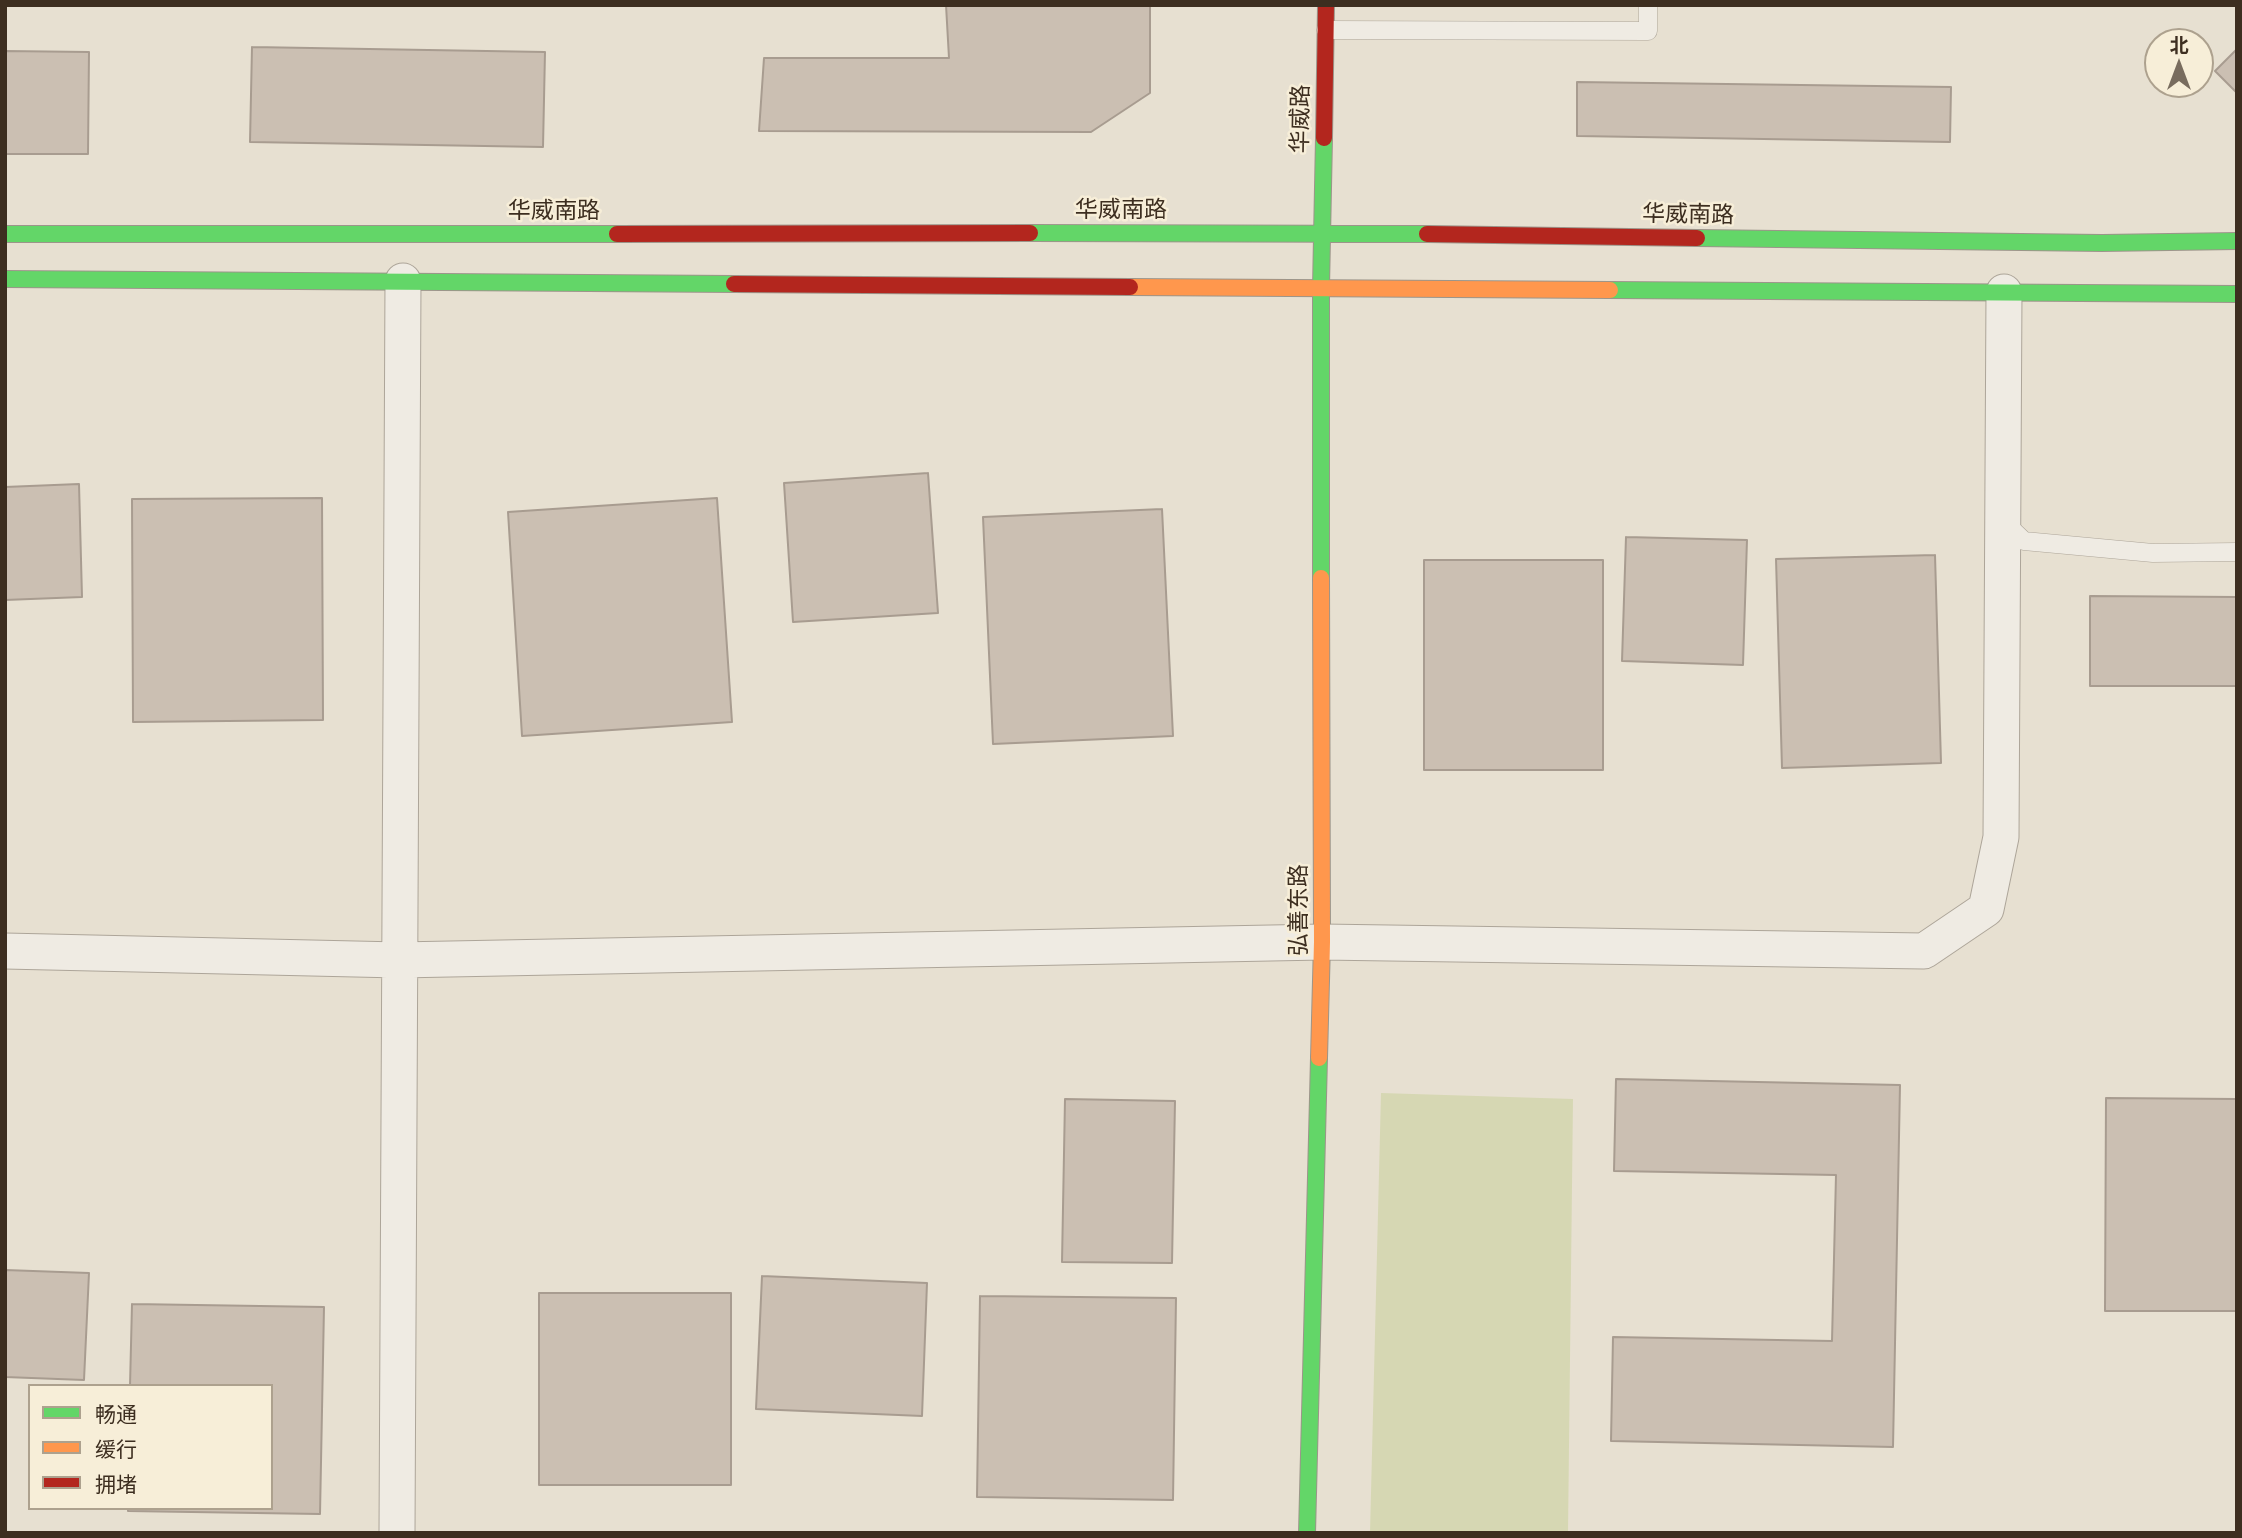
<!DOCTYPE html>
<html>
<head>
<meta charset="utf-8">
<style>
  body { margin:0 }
  #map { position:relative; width:2242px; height:1538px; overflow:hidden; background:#e7e0d1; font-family:Literata,"Noto Sans SC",serif }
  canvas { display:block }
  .frame { position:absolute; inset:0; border:7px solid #3d2e20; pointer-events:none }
  .legend { position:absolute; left:28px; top:1384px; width:245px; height:126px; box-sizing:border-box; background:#f7eed8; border:2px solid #ada18e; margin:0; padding:9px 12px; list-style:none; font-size:21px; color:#3d2e20 }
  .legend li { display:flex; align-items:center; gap:14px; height:35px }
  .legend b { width:35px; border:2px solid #ada18e }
  .north { position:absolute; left:2144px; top:28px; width:70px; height:70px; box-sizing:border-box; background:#f7eed8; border:2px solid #ada18e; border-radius:50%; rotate:0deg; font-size:19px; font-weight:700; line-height:28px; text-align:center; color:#3d2e20 }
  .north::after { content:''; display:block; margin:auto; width:24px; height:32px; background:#786c5e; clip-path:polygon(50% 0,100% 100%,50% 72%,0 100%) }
</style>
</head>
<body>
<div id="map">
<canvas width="2242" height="1538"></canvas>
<div class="frame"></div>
<ul class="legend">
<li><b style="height:9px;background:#63d668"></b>畅通</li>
<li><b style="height:9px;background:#ff974d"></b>缓行</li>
<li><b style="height:9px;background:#b3261e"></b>拥堵</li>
</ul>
<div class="north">北</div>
</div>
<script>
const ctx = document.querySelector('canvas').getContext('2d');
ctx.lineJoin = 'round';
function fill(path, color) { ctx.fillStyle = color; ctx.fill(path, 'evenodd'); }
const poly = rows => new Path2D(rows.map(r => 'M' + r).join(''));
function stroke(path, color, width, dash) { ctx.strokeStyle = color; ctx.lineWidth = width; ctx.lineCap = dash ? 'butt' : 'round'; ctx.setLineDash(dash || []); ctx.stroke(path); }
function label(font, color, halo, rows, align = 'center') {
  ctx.font = font + ' Literata,"Noto Sans SC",serif'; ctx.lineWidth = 5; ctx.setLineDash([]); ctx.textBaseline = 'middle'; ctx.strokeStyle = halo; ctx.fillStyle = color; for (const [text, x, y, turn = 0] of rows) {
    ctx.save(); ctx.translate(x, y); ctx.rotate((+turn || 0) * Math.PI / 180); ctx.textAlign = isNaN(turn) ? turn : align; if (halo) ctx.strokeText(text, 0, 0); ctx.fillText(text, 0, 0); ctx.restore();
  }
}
fill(poly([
  [1381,1093,1573,1099,1568,1533,1370,1533]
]), '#d6d7b3');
const building = poly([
  [946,5,1150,5,1150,93,1091,132,759,131,764,58,949,58,946,5],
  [252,47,545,52,543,147,250,142,252,47],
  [2237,49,2237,93,2215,71,2237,49],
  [5,51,89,52,88,154,5,154,5,51],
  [1577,82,1951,87,1950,142,1577,136,1577,82],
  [928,473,938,613,793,622,784,483,928,473],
  [79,484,82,597,5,600,5,487,79,484],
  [322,498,323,720,133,722,132,499,322,498],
  [717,498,732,722,522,736,508,512,717,498],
  [1162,509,1173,736,993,744,983,517,1162,509],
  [1626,537,1747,540,1743,665,1622,661,1626,537],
  [1935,555,1941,763,1782,768,1776,559,1935,555],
  [1424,560,1603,560,1603,770,1424,770,1424,560],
  [2090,596,2237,597,2237,686,2090,686,2090,596],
  [1616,1079,1900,1085,1893,1447,1611,1441,1613,1337,1832,1341,1836,1175,1614,1171,1616,1079],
  [2106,1098,2237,1099,2237,1311,2105,1311,2106,1098],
  [1065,1099,1175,1101,1172,1263,1062,1262,1065,1099],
  [5,1270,89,1273,84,1380,5,1377,5,1270],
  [762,1276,927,1283,922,1416,756,1409,762,1276],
  [539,1293,731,1293,731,1485,539,1485,539,1293],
  [980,1296,1176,1298,1173,1500,977,1497,980,1296],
  [132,1304,324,1307,320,1514,128,1511,128,1508,271,1508,271,1386,130,1386,132,1304]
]);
fill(building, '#cbbfb2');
stroke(building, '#a89c90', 2);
const lane = poly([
  [1326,30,1648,31,1648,5],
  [2003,521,2024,541,2153,553,2237,552]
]);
const street = poly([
  [5,951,399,960,1322,942,1924,951,1986,909,2001,837,2004,292],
  [397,1533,403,281]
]);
const fast = poly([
  [1030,233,1427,234],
  [5,234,617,234],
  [1697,238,2102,243,2237,241],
  [5,279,734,284],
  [1610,290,2237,294],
  [1321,578,1321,287,1324,138],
  [1307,1533,1319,1058]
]);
const slow = poly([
  [1130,287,1610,290],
  [1319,1058,1322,942,1321,578]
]);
const jam = poly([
  [1324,138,1326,5],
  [617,234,1030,233],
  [1427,234,1697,238],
  [734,284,1130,287]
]);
stroke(lane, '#ada599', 19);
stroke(street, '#ada599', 37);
stroke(fast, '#9c958a', 18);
stroke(slow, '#9c958a', 18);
stroke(jam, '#9c958a', 18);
stroke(lane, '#efebe3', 18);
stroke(street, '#efebe3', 35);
stroke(fast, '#63d668', 16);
stroke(slow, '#ff974d', 16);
stroke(jam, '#b3261e', 16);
label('23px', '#3d2e20', '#f7eed8', [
  ["华威路",1301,119,-89],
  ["华威南路",1121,210],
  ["华威南路",554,211],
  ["华威南路",1688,215,1],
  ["弘善东路",1299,910,-90]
]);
</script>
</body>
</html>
